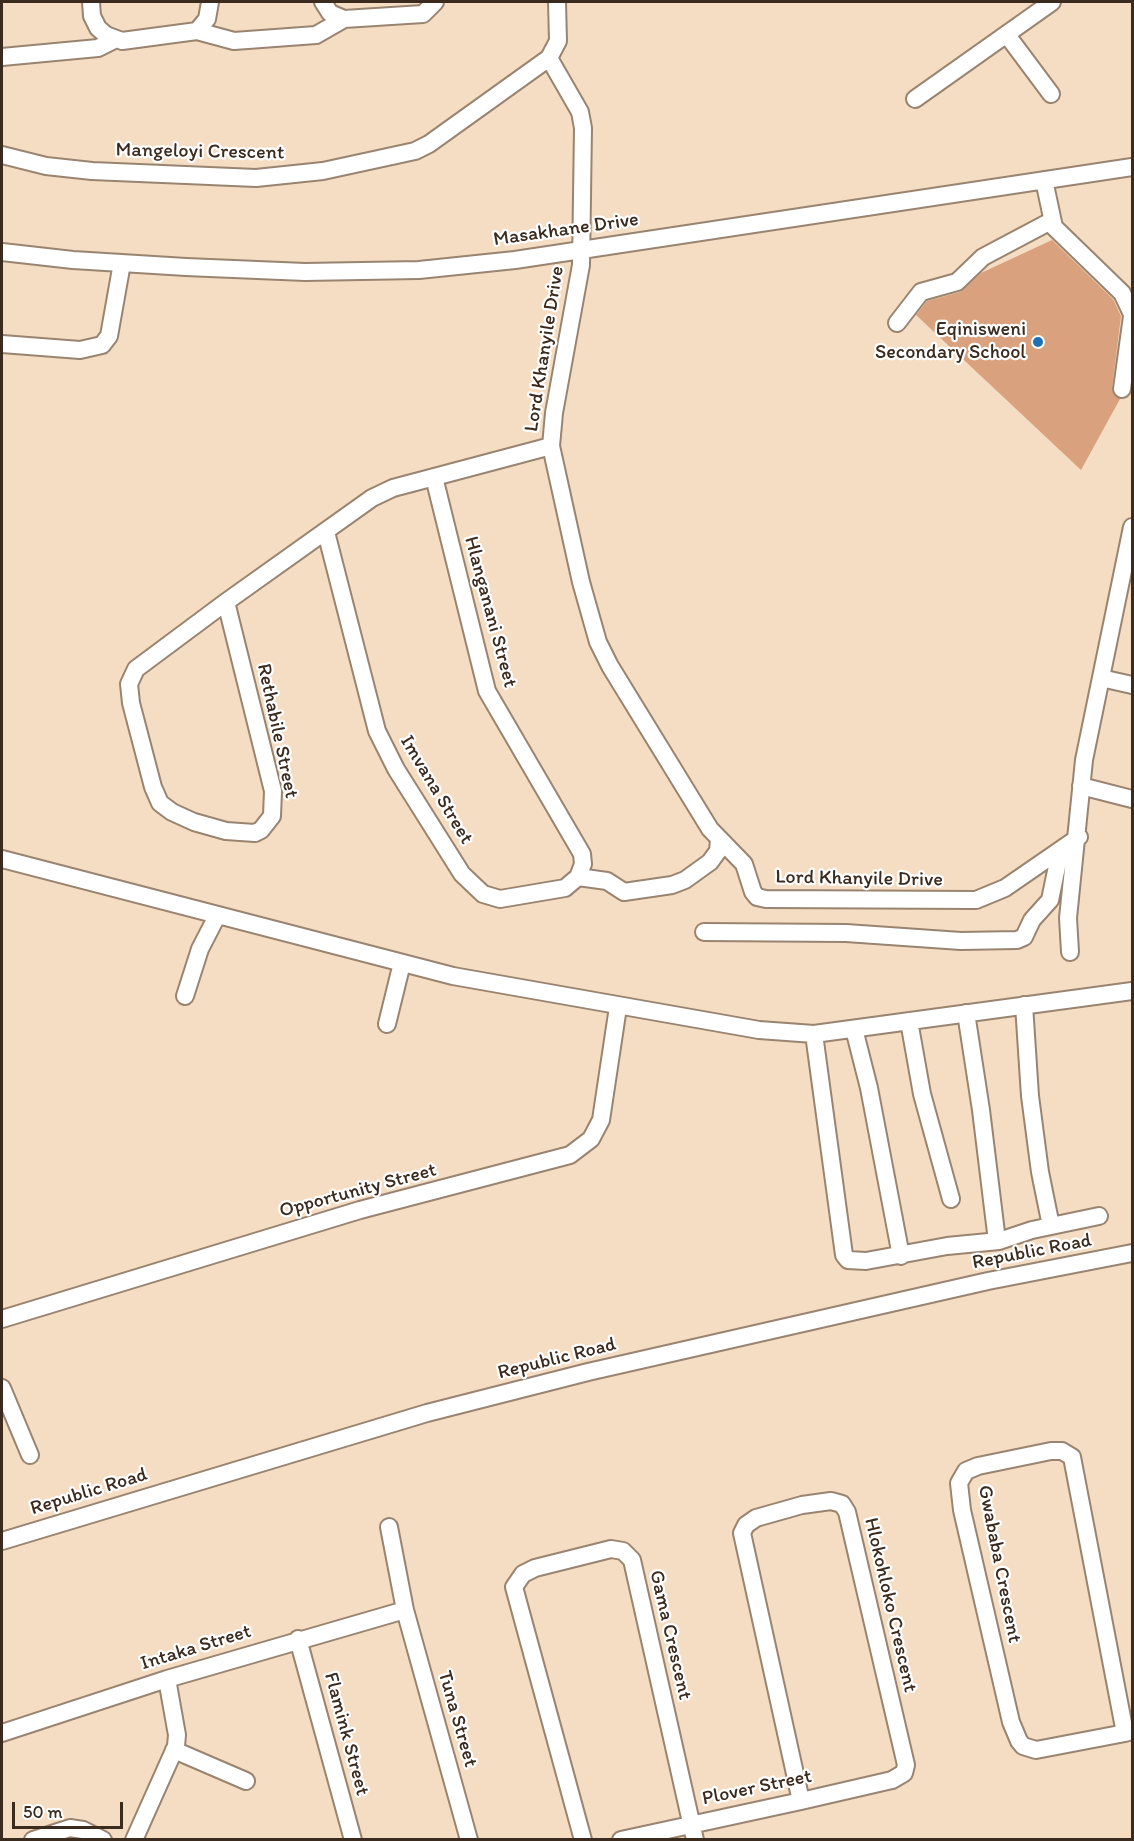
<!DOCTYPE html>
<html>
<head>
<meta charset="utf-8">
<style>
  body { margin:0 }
  #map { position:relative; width:1134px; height:1841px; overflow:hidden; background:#f5ddc3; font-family:Itim,sans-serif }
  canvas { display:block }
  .frame { position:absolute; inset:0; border:3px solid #3b2a1e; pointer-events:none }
  .scale { position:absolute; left:12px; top:1802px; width:111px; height:27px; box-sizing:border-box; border:3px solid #3b2a1e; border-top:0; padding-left:8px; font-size:18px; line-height:21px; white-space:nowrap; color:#3b2a1e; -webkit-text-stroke:4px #fff; paint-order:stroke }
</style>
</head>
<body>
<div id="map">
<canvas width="1134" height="1841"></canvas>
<div class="frame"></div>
<div class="scale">50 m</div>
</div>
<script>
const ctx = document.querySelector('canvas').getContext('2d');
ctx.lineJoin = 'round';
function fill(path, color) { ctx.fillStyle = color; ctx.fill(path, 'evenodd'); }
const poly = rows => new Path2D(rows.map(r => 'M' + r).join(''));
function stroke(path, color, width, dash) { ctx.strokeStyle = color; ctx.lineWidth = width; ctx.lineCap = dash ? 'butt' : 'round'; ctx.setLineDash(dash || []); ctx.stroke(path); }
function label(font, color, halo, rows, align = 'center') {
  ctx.font = font + ' Itim,sans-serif'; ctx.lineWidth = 4.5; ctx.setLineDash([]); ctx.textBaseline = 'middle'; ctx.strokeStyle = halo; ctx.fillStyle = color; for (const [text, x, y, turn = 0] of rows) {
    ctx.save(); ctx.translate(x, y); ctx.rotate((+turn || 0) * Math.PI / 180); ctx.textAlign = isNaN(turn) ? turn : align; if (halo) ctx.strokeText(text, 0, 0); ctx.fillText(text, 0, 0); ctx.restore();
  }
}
fill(poly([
  [1052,240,1113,299,1121,316,1112,388,1113,393,1120,399,1081,470,916,315,927,301,960,292,981,273]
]), '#daa17e');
const minor = poly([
  [91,2,92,16,98,28,106,35,122,41,197,31,207,19,210,2],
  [323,2,330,13,344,19,423,14,435,2],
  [197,31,234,41,316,35,344,19],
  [1007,35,1051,94],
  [2,57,98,48,114,40],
  [549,58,580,112,583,128,581,265,554,413,551,446,581,582,598,642,610,666,710,829,744,864,753,892,757,897,766,899,976,900,1005,888,1079,837],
  [915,99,1052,2],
  [2,155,46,166,92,171,256,178,323,171,415,151,429,144,549,58,558,41,557,2],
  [1044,180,1054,227,1122,293,1132,314],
  [2,252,73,260,186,267,305,272,419,270,515,260,1132,167],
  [897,323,921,292,957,282,983,257,1051,221],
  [2,344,80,350,102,345,109,336,122,263],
  [1122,389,1132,316],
  [326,532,377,731,396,769,462,874,483,894,500,899,565,888,578,877,583,864,582,854,487,691,434,477],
  [226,602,273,791,272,816,261,830,255,833,226,831,194,822,172,812,160,803,153,787,131,703,129,684,136,669,226,602,372,498,393,488,551,446],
  [1101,678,1132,685],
  [1081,786,1132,799],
  [2,859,453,976,759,1030,814,1034,1132,991],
  [578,877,607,881,624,892,672,885,685,880,710,862,718,851,719,839],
  [704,932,846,933,961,941,1017,940,1024,937,1032,920,1050,900,1060,852],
  [1070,952,1068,918,1084,760,1132,527],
  [185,996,200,949,217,916],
  [1024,1005,1030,1096,1040,1172,1051,1226],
  [966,1013,981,1110,997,1241],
  [909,1021,922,1094,951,1199],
  [387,1024,402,963],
  [854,1029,869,1088,901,1256],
  [814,1034,844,1255,848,1260,866,1261,947,1246,999,1241,1032,1230,1099,1216],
  [2,1319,360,1210,570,1155,591,1139,601,1120,618,1007],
  [2,1388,30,1455],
  [389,1527,405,1610,469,1840],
  [2,1541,427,1413,588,1372,988,1281,1132,1253],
  [298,1639,353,1840],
  [2,1733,167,1679,405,1610],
  [1125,1733,1072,1457,1062,1451,1051,1451,978,1466,966,1471,959,1483,962,1510,1011,1722,1019,1741,1023,1746,1036,1750,1125,1733,1132,1731],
  [174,1750,246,1781],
  [33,1840,70,1828,83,1830,103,1840],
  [134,1840,176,1746,177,1735,167,1679],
  [583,1840,514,1587,523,1574,535,1568,611,1549,623,1551,632,1560,695,1840],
  [621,1840,801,1801,892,1780,904,1773,906,1765,847,1512,842,1504,831,1501,802,1505,756,1518,746,1525,742,1533,801,1801]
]);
stroke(minor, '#988470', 20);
stroke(minor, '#fff', 16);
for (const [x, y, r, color] of [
  [1038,342,6,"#1f6fb2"]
]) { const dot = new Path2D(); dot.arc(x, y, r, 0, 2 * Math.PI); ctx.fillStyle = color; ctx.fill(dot); stroke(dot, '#fff', 2); }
label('20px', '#3b2a1e', '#fff', [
  ["Mangeloyi Crescent",200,152,1],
  ["Masakhane Drive",566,230,-8],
  ["Lord Khanyile Drive",545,349,-81],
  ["Hlanganani Street",490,612,75],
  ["Rethabile Street",277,731,78],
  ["Imvana Street",436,790,59],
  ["Lord Khanyile Drive",859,879,1],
  ["Opportunity Street",358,1191,-15],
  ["Republic Road",1032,1252,-11],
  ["Republic Road",557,1359,-14],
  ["Republic Road",89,1492,-17],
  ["Gwababa Crescent",999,1564,79],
  ["Hlokohloko Crescent",890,1605,77],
  ["Gama Crescent",670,1635,77],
  ["Intaka Street",196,1648,-17],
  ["Tuna Street",457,1719,74],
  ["Flamink Street",346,1734,75],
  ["Plover Street",757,1788,-12]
]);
label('20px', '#3b2a1e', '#fff', [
  ["Eqinisweni",1026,330],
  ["Secondary School",1026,353]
], 'right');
</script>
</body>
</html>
